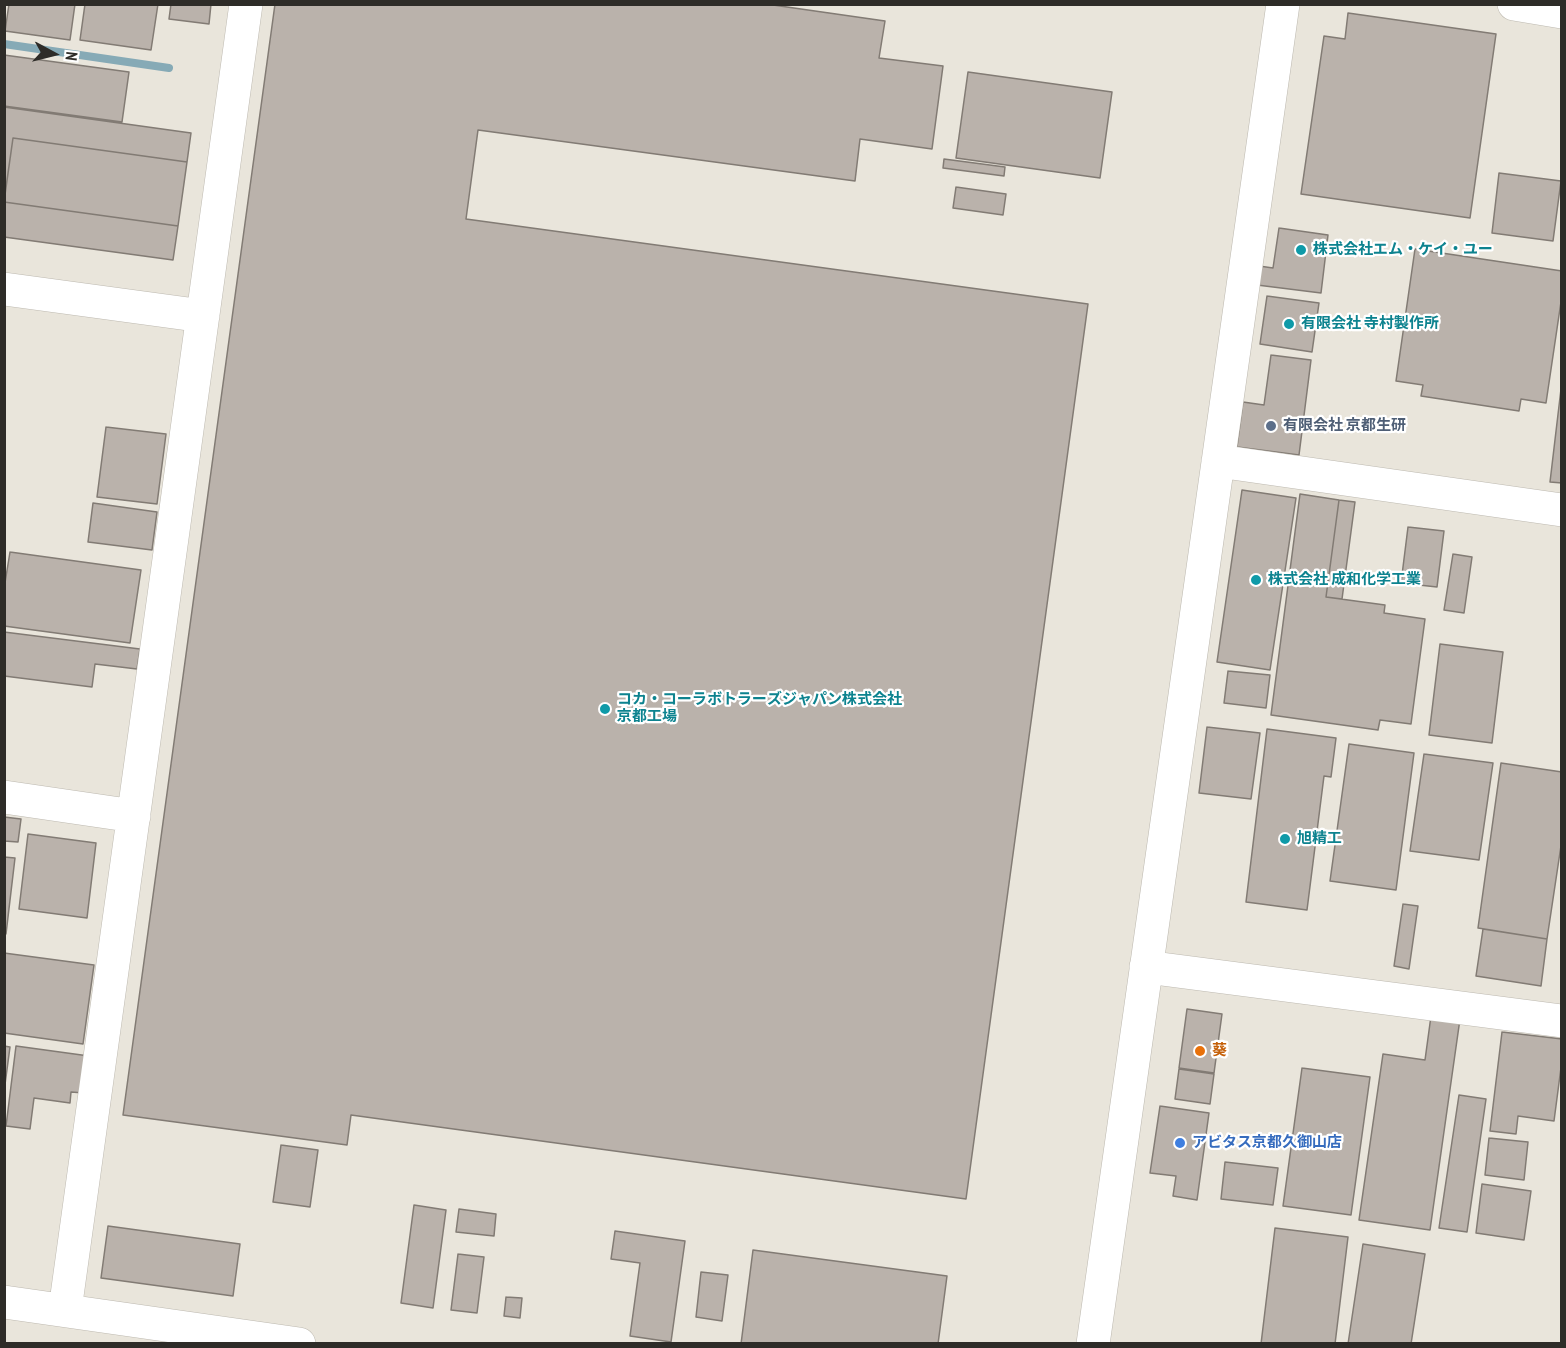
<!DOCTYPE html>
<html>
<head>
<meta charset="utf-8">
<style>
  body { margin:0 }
  #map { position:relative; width:1566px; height:1348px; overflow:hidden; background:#e9e5db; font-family:"PT Sans Narrow",sans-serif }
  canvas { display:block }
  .frame { position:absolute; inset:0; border:6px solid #2e2c28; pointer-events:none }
  .north { position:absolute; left:24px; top:24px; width:60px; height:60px; -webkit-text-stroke:4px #fff; paint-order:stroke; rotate:97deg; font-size:16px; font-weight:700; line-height:24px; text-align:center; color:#2e2c28 }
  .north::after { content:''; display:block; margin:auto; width:21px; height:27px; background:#2e2c28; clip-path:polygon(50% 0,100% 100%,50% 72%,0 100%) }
</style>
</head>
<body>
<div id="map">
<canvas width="1566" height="1348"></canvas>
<div class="frame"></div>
<div class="north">N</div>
</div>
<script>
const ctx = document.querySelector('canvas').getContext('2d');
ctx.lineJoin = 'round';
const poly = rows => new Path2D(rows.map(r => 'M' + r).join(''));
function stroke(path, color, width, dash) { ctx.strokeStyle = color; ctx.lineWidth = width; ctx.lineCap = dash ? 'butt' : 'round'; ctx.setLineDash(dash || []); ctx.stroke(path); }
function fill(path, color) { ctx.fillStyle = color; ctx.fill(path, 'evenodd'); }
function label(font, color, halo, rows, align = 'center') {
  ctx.font = font + ' "PT Sans Narrow","Noto Sans JP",sans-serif'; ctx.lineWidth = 4.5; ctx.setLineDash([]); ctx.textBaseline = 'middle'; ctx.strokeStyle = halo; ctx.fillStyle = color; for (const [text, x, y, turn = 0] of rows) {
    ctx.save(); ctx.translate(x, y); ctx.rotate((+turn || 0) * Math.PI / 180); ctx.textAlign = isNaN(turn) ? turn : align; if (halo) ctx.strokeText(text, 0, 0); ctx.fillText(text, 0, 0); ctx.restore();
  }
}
stroke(poly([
  [4,44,169,68]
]), '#86aab6', 8);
const building = poly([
  [9,4,75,4,70,40,5,31,9,4],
  [85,4,158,4,151,50,80,40,85,4],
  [171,4,211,4,209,24,169,19,171,4],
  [275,4,766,4,885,21,879,58,943,66,932,149,860,139,855,181,478,130,466,219,1088,304,966,1199,351,1115,347,1145,123,1115,275,4],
  [1348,13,1496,34,1470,218,1301,194,1324,36,1345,39,1348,13],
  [4,55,129,72,122,122,4,106,4,55],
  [968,72,1112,92,1100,178,956,158,968,72],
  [4,107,191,133,187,162,13,138,4,201,4,107],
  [13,138,187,162,178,226,4,202,13,138],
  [944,159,1005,167,1004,176,943,168,944,159],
  [1499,173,1561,181,1553,241,1492,233,1499,173],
  [956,187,1006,194,1003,215,953,208,956,187],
  [4,202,178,226,173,260,4,237,4,202],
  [1279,228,1328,235,1321,293,1257,285,1259,266,1273,268,1279,228],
  [1415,249,1562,271,1562,295,1546,403,1521,399,1519,411,1421,396,1423,385,1396,381,1415,249],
  [1267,296,1319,303,1312,352,1260,344,1267,296],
  [1271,355,1311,360,1299,455,1237,447,1243,402,1264,405,1271,355],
  [1561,389,1562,389,1562,483,1550,482,1561,389],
  [106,427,166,434,157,504,97,497,106,427],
  [1242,490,1296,498,1270,670,1217,662,1242,490],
  [1300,494,1339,500,1326,597,1385,605,1384,613,1425,619,1411,724,1380,720,1378,730,1271,715,1300,494],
  [1339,500,1355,502,1342,599,1326,597,1339,500],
  [93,503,157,512,152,550,88,542,93,503],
  [1408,527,1444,531,1437,587,1401,583,1408,527],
  [10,552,141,570,130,643,4,626,4,589,10,552],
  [1453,554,1472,557,1464,613,1444,610,1453,554],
  [4,632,140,649,137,669,95,664,92,687,4,676,4,632],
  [1440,644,1503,652,1492,743,1429,735,1440,644],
  [1228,671,1270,675,1266,708,1224,703,1228,671],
  [1207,727,1260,733,1251,799,1199,793,1207,727],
  [1267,729,1336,738,1331,777,1324,776,1307,910,1246,902,1267,729],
  [1349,744,1414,753,1396,890,1330,881,1349,744],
  [1424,754,1493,763,1479,860,1410,851,1424,754],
  [1501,763,1562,772,1562,839,1547,939,1478,928,1501,763],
  [4,817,21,819,18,842,4,841,4,817],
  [28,834,96,843,87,918,19,909,28,834],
  [4,857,15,858,6,934,4,934,4,857],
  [1403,904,1418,906,1409,969,1394,966,1403,904],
  [1483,929,1547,939,1541,986,1476,976,1483,929],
  [4,953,94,965,83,1044,4,1033,4,953],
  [1187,1009,1222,1014,1214,1073,1179,1068,1187,1009],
  [1431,1016,1460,1019,1430,1230,1359,1220,1383,1054,1425,1060,1431,1016],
  [1502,1032,1562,1039,1562,1060,1554,1121,1518,1116,1516,1134,1490,1131,1502,1032],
  [4,1046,10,1047,4,1092,4,1046],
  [16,1046,89,1056,84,1093,71,1092,70,1103,34,1098,30,1129,6,1126,16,1046],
  [1302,1068,1370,1077,1351,1215,1283,1206,1302,1068],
  [1179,1069,1214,1074,1210,1104,1175,1099,1179,1069],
  [1459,1095,1486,1099,1467,1232,1439,1228,1459,1095],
  [1160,1106,1209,1113,1197,1200,1173,1196,1176,1176,1150,1173,1160,1106],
  [1489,1138,1528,1142,1524,1180,1485,1175,1489,1138],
  [281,1145,318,1150,310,1207,273,1202,281,1145],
  [1225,1162,1278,1168,1273,1205,1221,1199,1225,1162],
  [1482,1184,1531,1191,1524,1240,1476,1233,1482,1184],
  [414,1205,446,1210,433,1308,401,1303,414,1205],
  [459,1209,496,1214,494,1236,456,1232,459,1209],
  [108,1226,240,1244,233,1296,101,1278,108,1226],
  [1275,1228,1348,1237,1335,1344,1261,1344,1275,1228],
  [615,1231,685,1241,671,1342,630,1336,640,1263,611,1259,615,1231],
  [1363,1244,1425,1254,1411,1344,1348,1344,1363,1244],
  [753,1250,947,1276,938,1344,741,1344,753,1250],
  [458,1254,484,1257,477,1313,451,1310,458,1254],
  [701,1272,728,1275,722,1321,696,1317,701,1272],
  [506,1297,522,1298,520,1318,504,1316,506,1297]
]);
fill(building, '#bab2ab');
stroke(building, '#827b74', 1.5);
const minor = poly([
  [1514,4,1562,12],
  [4,289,203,316],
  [1218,461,1562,510],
  [4,797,134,816],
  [1146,967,1562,1021],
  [4,1302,299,1344],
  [65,1310,246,4],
  [1093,1344,1283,4]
]);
stroke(minor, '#bdb9b0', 34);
stroke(minor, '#fff', 33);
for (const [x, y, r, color] of [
  [1301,250,6,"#0f9aa8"],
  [1289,324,6,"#0f9aa8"],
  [1271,426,6,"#5c6f8a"],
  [1256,580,6,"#0f9aa8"],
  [605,709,6,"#0f9aa8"],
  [1285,839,6,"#0f9aa8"],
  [1200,1051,6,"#e8710a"],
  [1180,1143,6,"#3f7fe0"]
]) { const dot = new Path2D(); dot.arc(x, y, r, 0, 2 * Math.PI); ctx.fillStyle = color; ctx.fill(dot); stroke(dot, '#fff', 2); }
label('bold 15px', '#0d838f', '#fff', [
  ["株式会社エム・ケイ・ユー",1313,250],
  ["有限会社 寺村製作所",1301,324],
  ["株式会社 成和化学工業",1268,580],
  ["コカ・コーラボトラーズジャパン株式会社",617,700],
  ["京都工場",617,717],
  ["旭精工",1297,839]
], 'left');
label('bold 15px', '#4e5e75', '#fff', [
  ["有限会社 京都生研",1283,426]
], 'left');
label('bold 15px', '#c56008', '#fff', [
  ["葵",1212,1051]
], 'left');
label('bold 15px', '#366cbe', '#fff', [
  ["アビタス京都久御山店",1192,1143]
], 'left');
</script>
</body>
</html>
